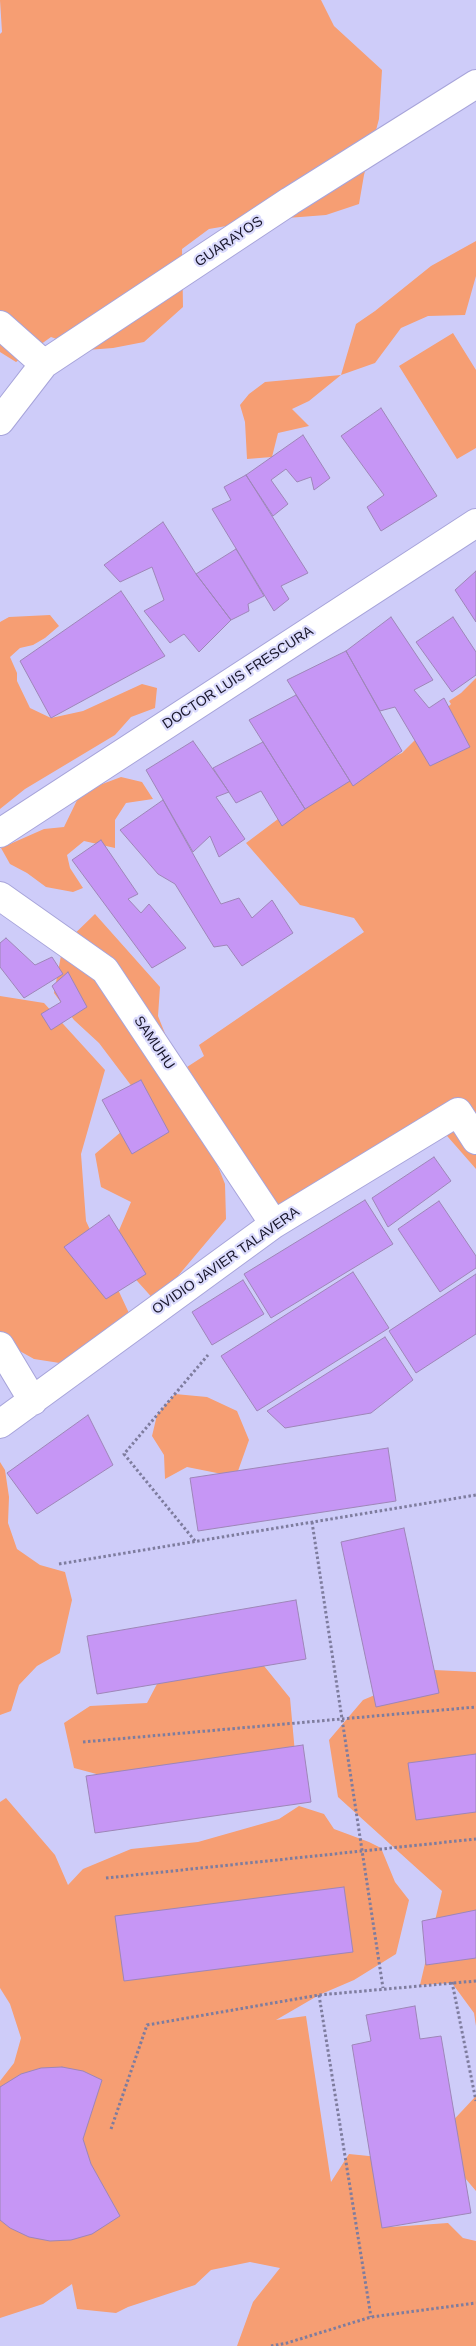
<!DOCTYPE html>
<html>
<head>
<meta charset="utf-8">
<style>
  body { margin:0 }
  canvas { display:block; background:#ceccf9 }
</style>
</head>
<body>
<canvas width="476" height="2346"></canvas>
<script>
const ctx = document.querySelector('canvas').getContext('2d');
ctx.lineJoin = 'round';
function fill(path, color) { ctx.fillStyle = color; ctx.fill(path, 'evenodd'); }
const poly = rows => new Path2D(rows.map(r => 'M' + r).join(''));
function stroke(path, color, width, dash) { ctx.strokeStyle = color; ctx.lineWidth = width; ctx.lineCap = dash ? 'butt' : 'round'; ctx.setLineDash(dash || []); ctx.stroke(path); }
function label(font, color, halo, rows, align = 'center') {
  ctx.font = font + ' Arial,sans-serif'; ctx.lineWidth = 4.5; ctx.setLineDash([]); ctx.textBaseline = 'middle'; ctx.strokeStyle = halo; ctx.fillStyle = color; for (const [text, x, y, turn = 0] of rows) {
    ctx.save(); ctx.translate(x, y); ctx.rotate((+turn || 0) * Math.PI / 180); ctx.textAlign = isNaN(turn) ? turn : align; if (halo) ctx.strokeText(text, 0, 0); ctx.fillText(text, 0, 0); ctx.restore();
  }
}
fill(poly([
  [0,0,321,0,334,26,382,70,379,119,364,175,359,204,326,215,261,220,209,229,182,249,183,307,144,342,113,348,87,350,51,337,16,362,0,352,0,34,2,32],
  [476,241,476,276,465,315,428,316,401,328,375,363,341,375,309,401,292,409,309,426,278,433,272,457,247,459,245,422,240,405,249,394,265,382,341,375,356,324,375,311,431,266],
  [453,333,476,370,476,448,457,459,399,366],
  [50,615,59,626,45,638,33,645,20,648,10,657,17,673,17,681,30,708,51,718,83,711,142,684,157,688,155,708,131,717,115,735,25,789,0,809,0,622,9,617],
  [476,678,476,1169,441,1129,281,1214,187,1067,204,1056,199,1045,364,932,354,918,300,905,246,843,306,798,402,753,451,704,449,701,461,693],
  [121,777,142,782,153,799,126,803,115,820,115,848,84,841,67,855,70,868,83,888,73,892,46,887,27,873,10,864,1,848,44,829,64,827,81,792],
  [95,914,160,987,158,1016,225,1184,226,1219,156,1302,130,1273,112,1247,131,1202,101,1187,95,1154,135,1120,133,1088,99,1043,74,1020,54,993,63,945],
  [0,996,44,1003,105,1070,81,1154,86,1221,135,1326,79,1366,34,1359,0,1340],
  [175,1394,207,1397,237,1411,249,1440,238,1471,222,1474,187,1467,165,1479,164,1455,152,1436,157,1415],
  [0,1462,5,1470,9,1497,8,1523,17,1549,40,1565,65,1572,72,1600,60,1653,37,1666,19,1685,11,1711,0,1715],
  [256,1656,290,1698,296,1764,179,1796,74,1768,64,1723,90,1706,147,1703,157,1684,199,1674],
  [434,1670,476,1672,476,2026,474,2013,452,1983,420,1985,442,1891,338,1797,329,1740,363,1700],
  [6,1798,55,1855,68,1885,83,1869,131,1849,198,1842,279,1819,299,1806,324,1814,334,1829,369,1842,381,1848,395,1882,409,1900,396,1954,354,1980,319,1995,276,2020,306,2016,331,2182,349,2154,399,2159,380,2214,391,2227,448,2223,463,2238,476,2241,476,2346,237,2346,253,2302,280,2268,250,2262,211,2270,195,2285,128,2307,116,2313,77,2309,72,2284,43,2304,0,2318,0,2081,14,2063,21,2038,10,2004,0,1988,0,1802],
  [476,2096,476,2191,465,2178,446,2128]
]), '#f69e73');
const building = poly([
  [381,408,437,496,381,531,367,507,384,495,341,436,381,408],
  [303,435,330,478,314,490,311,477,297,482,286,469,271,480,288,504,273,516,246,475,303,435],
  [246,475,308,573,281,586,289,599,274,611,212,509,231,500,224,487,246,475],
  [163,522,196,574,231,620,199,652,184,634,170,643,144,611,164,600,152,567,120,582,104,565,163,522],
  [236,549,264,596,248,604,249,611,231,620,196,574,236,549],
  [476,571,476,622,455,590,476,571],
  [121,591,165,656,51,718,20,661,121,591],
  [391,617,433,680,414,690,429,708,444,698,470,747,430,766,395,707,380,711,346,651,391,617],
  [453,617,476,652,476,675,452,692,416,642,453,617],
  [346,651,402,751,353,786,287,680,346,651],
  [296,695,350,781,305,809,249,720,296,695],
  [193,741,229,792,216,797,245,839,219,857,210,836,193,852,146,770,193,741],
  [263,742,305,809,282,826,261,791,236,803,213,768,263,742],
  [163,800,221,904,239,898,252,918,272,900,293,933,242,966,227,945,214,947,175,884,158,874,120,830,163,800],
  [101,840,138,894,128,899,141,913,149,904,186,948,152,968,72,860,101,840],
  [6,938,35,965,52,957,63,974,24,998,0,967,0,943,6,938],
  [68,972,87,1007,51,1030,41,1014,61,1002,52,986,68,972],
  [141,1080,169,1132,132,1154,102,1100,141,1080],
  [434,1157,451,1181,388,1227,372,1198,434,1157],
  [365,1200,393,1244,271,1318,244,1274,365,1200],
  [439,1201,476,1256,476,1268,440,1292,398,1229,439,1201],
  [109,1215,146,1274,106,1299,64,1247,109,1215],
  [353,1272,389,1328,257,1411,221,1356,353,1272],
  [476,1274,476,1334,416,1373,389,1331,476,1274],
  [243,1280,264,1314,212,1345,192,1312,243,1280],
  [385,1337,413,1380,371,1413,285,1428,267,1411,385,1337],
  [88,1415,113,1465,37,1514,7,1473,88,1415],
  [388,1448,396,1501,198,1531,190,1478,388,1448],
  [404,1528,439,1693,376,1707,341,1542,404,1528],
  [296,1600,306,1659,97,1694,87,1636,296,1600],
  [303,1745,311,1802,95,1833,86,1776,303,1745],
  [476,1754,476,1812,416,1820,408,1763,476,1754],
  [344,1887,353,1952,124,1981,115,1916,344,1887],
  [476,1910,476,1958,426,1965,422,1921,476,1910],
  [415,2006,420,2039,441,2036,471,2213,382,2228,352,2045,371,2041,366,2015,415,2006],
  [62,2067,83,2071,102,2080,83,2139,91,2164,120,2216,92,2234,71,2240,50,2241,29,2237,10,2228,0,2220,0,2087,21,2074,41,2068,62,2067]
]);
fill(building, '#c696f5');
stroke(building, '#9e86b8', 1);
const minor = poly([
  [0,325,44,364],
  [0,421,44,364,290,201,476,84],
  [0,833,476,523],
  [0,896,105,970,274,1224],
  [0,1346,33,1401],
  [0,1424,274,1224,458,1112,476,1140]
]);
stroke(minor, '#a7a4da', 30);
stroke(poly([
  [312,1522,383,1988],
  [195,1541,124,1454,208,1355],
  [59,1564,476,1495],
  [83,1742,476,1707],
  [106,1878,476,1839],
  [452,1982,476,2101],
  [319,1995,371,2317],
  [111,2129,147,2025,319,1995,476,1981],
  [271,2346,287,2343,371,2317,476,2303]
]), '#7e7c9e', 3, [2.5, 2.5]);
stroke(minor, '#fff', 28);
label('14px', '#18162a', '#dbdbfd', [
  ["GUARAYOS",229,242,-34],
  ["DOCTOR LUIS FRESCURA",238,678,-33],
  ["SAMUHU",154,1043,56],
  ["OVIDIO JAVIER TALAVERA",226,1261,-35]
]);
</script>
</body>
</html>
